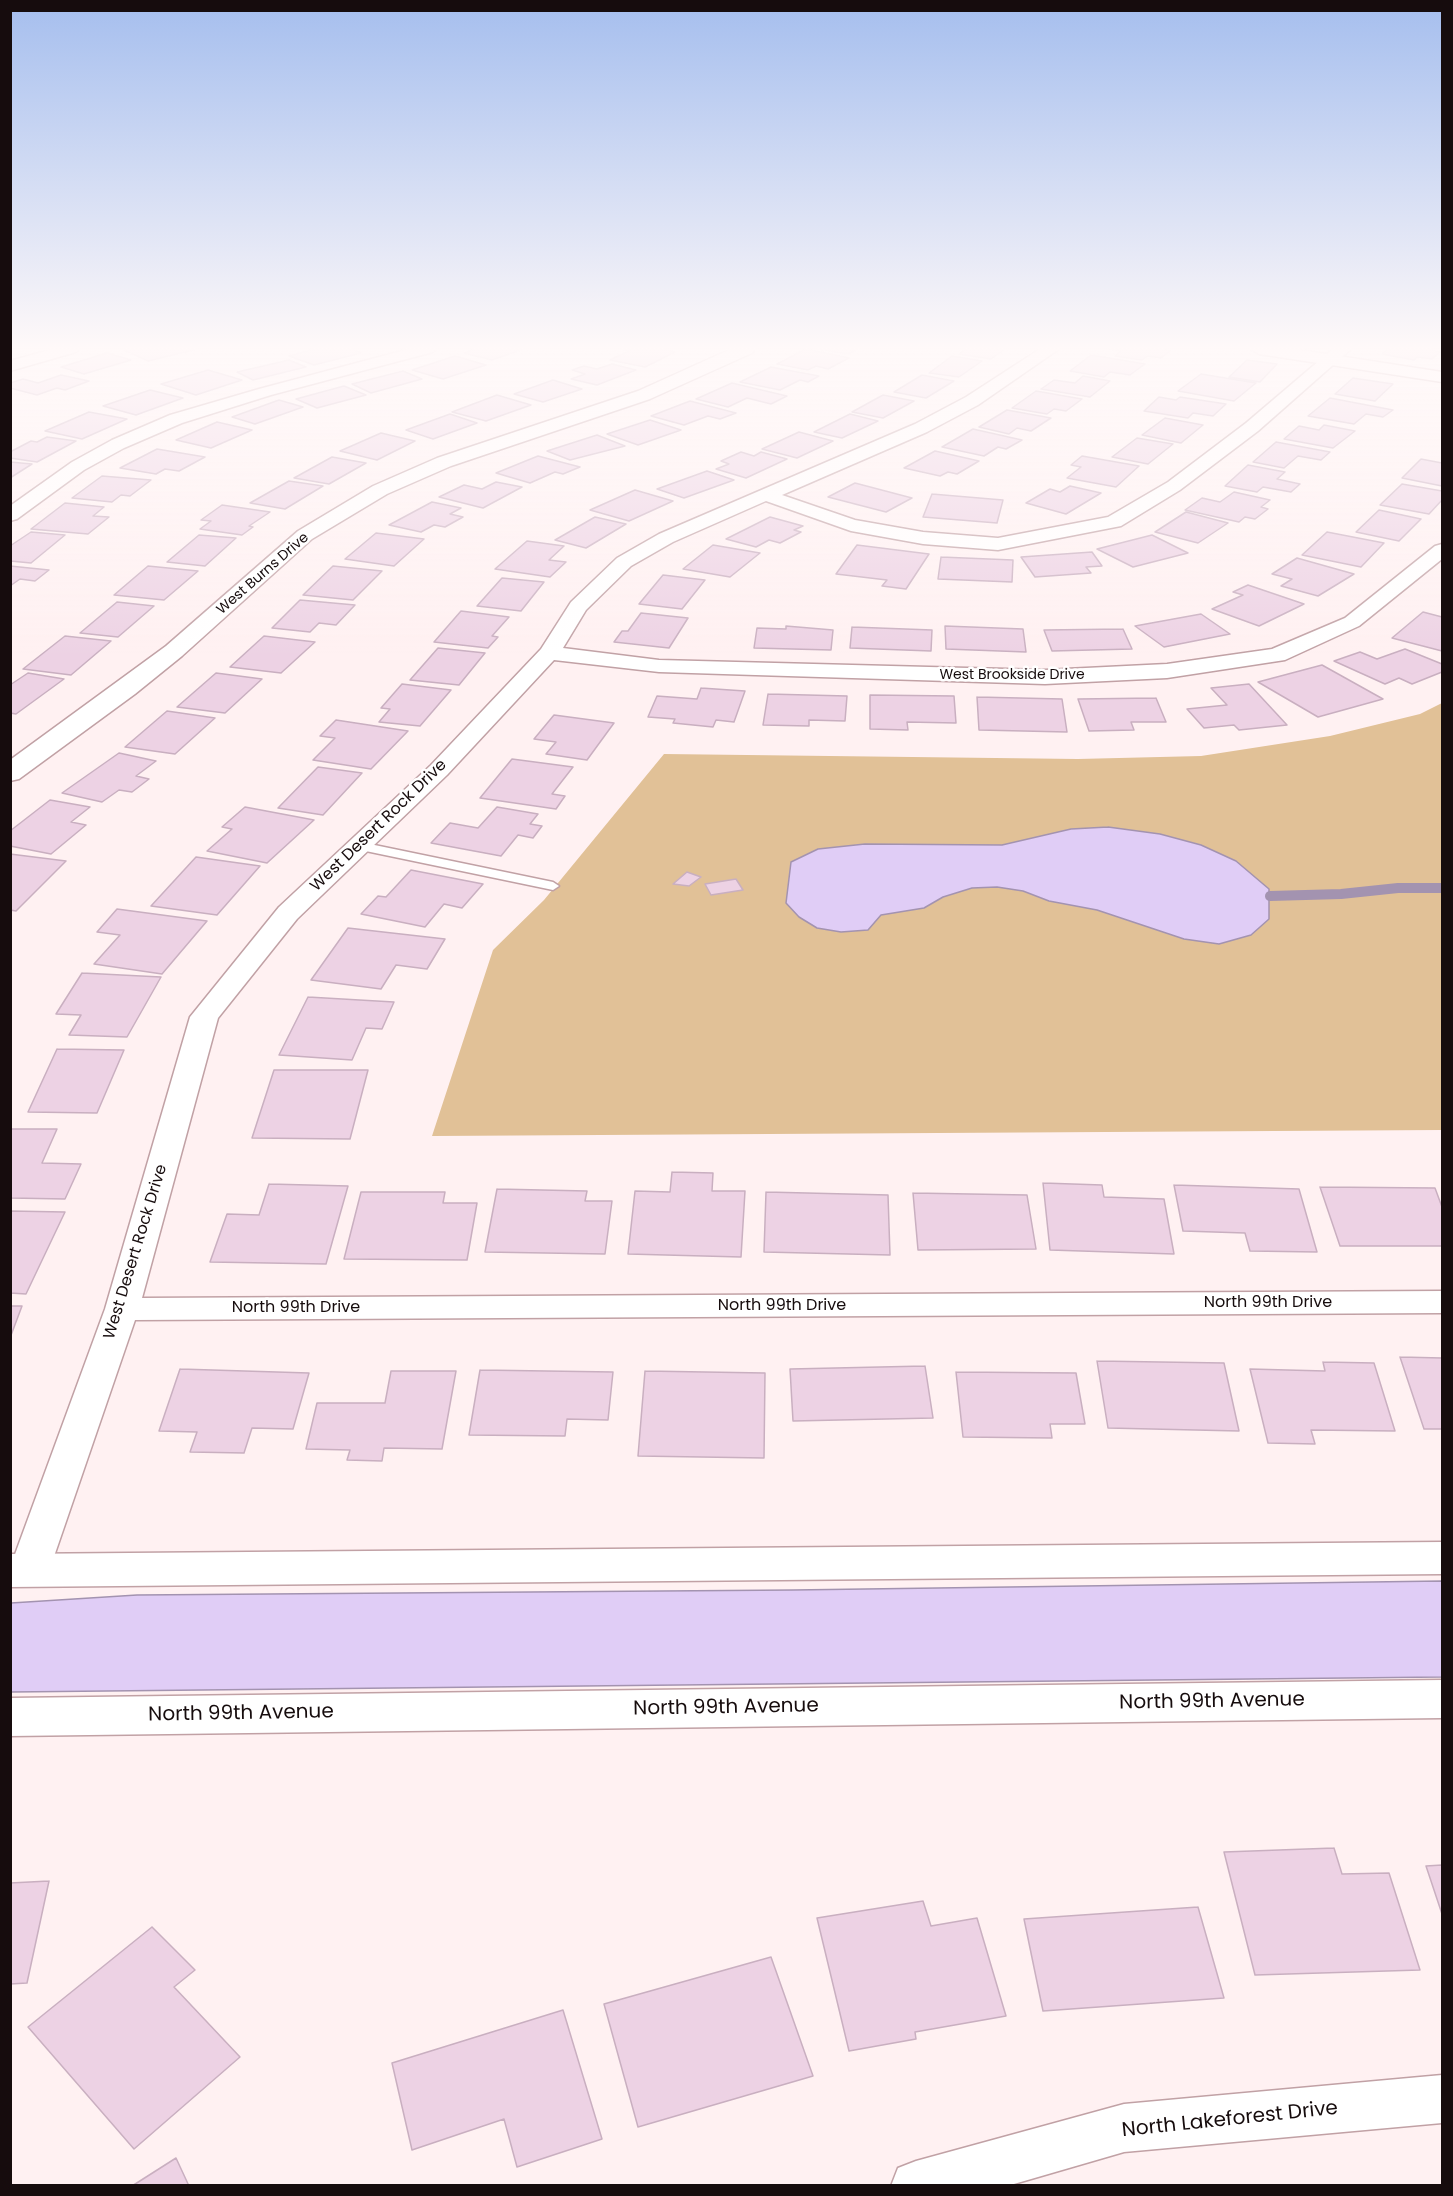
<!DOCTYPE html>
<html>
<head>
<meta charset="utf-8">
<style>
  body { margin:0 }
  #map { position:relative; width:1453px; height:2196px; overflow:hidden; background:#fff1f2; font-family:Poppins,sans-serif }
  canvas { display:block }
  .frame { position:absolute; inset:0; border:12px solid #160c0d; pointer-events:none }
</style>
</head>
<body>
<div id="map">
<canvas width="1453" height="2196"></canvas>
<div class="frame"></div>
</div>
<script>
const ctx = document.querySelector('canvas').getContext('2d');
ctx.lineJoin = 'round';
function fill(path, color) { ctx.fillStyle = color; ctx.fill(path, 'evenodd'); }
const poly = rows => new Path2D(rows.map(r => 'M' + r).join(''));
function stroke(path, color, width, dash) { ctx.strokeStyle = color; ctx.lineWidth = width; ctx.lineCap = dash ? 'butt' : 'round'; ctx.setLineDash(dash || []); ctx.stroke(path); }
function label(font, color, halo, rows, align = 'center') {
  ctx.font = font + ' Poppins,sans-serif'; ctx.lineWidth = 5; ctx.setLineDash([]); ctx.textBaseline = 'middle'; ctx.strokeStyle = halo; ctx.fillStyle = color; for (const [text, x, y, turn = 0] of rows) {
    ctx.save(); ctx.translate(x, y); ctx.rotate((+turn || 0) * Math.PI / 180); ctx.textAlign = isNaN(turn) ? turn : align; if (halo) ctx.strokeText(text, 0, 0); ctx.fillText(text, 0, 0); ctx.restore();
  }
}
fill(poly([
  [1442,703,1442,1130,432,1136,493,950,544,900,664,754,1078,759,1201,756,1330,736,1420,714]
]), '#e1c197');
const water = poly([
  [1108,827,1160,834,1201,845,1236,861,1269,889,1269,919,1251,935,1219,944,1184,939,1097,910,1049,901,1023,891,997,887,972,888,943,897,924,908,881,915,868,930,841,932,817,928,799,917,786,903,791,862,818,849,865,844,1002,845,1071,829,1108,827],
  [1442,1581,1442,1677,11,1692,11,1603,137,1595,793,1590,1442,1581]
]);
fill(water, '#e0cdf6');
stroke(water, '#a393b0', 1.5);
stroke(poly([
  [1270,896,1341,894,1398,888,1442,888]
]), '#a393b0', 10);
const building = poly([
  [127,349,197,349,148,361,124,350,127,349],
  [314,349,352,349,361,353,314,365,289,356,314,349],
  [475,349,523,349,492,360,464,353,475,349],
  [622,349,662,349,675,352,645,367,610,360,629,351,622,349],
  [806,349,849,358,828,369,816,366,808,370,777,364,806,349],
  [819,349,858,349,848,354,819,349],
  [966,349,1005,349,991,359,959,354,966,349],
  [1109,349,1162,349,1170,351,1161,358,1148,356,1142,360,1115,356,1121,351,1109,349],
  [1388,349,1428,349,1440,352,1432,359,1417,357,1414,360,1382,354,1388,349],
  [107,353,131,360,84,374,61,367,107,353],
  [1091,355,1145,364,1130,375,1110,372,1104,377,1070,371,1091,355],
  [455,356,486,365,443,379,412,370,455,356],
  [952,356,982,361,959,377,929,373,952,356],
  [289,360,306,367,253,380,237,372,289,360],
  [1247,360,1277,364,1260,382,1229,377,1247,360],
  [612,364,636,370,597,385,571,379,585,374,572,370,584,366,597,369,612,364],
  [771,367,819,376,808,382,800,380,780,390,740,382,771,367],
  [208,370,242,380,196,395,161,384,208,370],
  [403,371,422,379,371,393,352,384,403,371],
  [1201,374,1256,383,1234,401,1178,391,1201,374],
  [61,375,89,381,65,390,57,388,37,395,10,388,10,383,23,379,38,383,61,375],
  [922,375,954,381,926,398,894,392,922,375],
  [1083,376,1110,381,1090,397,1041,389,1054,380,1075,383,1083,376],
  [1353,378,1393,384,1375,401,1335,394,1353,378],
  [553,380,582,389,543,402,514,394,553,380],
  [732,383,787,396,771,404,747,398,728,407,696,399,732,383],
  [344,386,366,395,317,408,296,399,344,386],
  [150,390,183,398,136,415,103,406,150,390],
  [1036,391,1082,399,1066,411,1054,409,1047,414,1012,408,1036,391],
  [497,395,531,405,486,421,452,412,497,395],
  [883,395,914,401,883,418,852,412,883,395],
  [1159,397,1176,400,1180,397,1226,404,1213,416,1193,413,1188,418,1144,411,1159,397],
  [1330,398,1393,410,1383,417,1366,414,1354,424,1308,416,1330,398],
  [279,400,303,407,255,424,232,417,279,400],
  [690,401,736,413,720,419,708,416,684,425,651,416,690,401],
  [1007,410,1051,418,1031,431,1017,428,1009,434,979,427,1007,410],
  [89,412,127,419,82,439,45,431,89,412],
  [450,414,477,423,433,439,406,430,450,414],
  [850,414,878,421,842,438,814,432,850,414],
  [1165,418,1203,425,1181,443,1142,435,1165,418],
  [650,420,681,430,638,445,607,434,650,420],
  [217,422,252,430,211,448,176,440,217,422],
  [1324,425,1355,431,1333,448,1284,439,1299,426,1319,430,1324,425],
  [973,429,1022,440,1006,449,998,447,984,456,942,447,973,429],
  [799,432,833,441,797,458,762,449,799,432],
  [381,433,415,441,377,460,340,451,381,433],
  [597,435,625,446,570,460,547,451,597,435],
  [47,437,76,441,37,462,10,458,10,452,31,441,37,442,47,437],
  [1137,438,1173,444,1148,464,1112,457,1137,438],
  [1276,442,1330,452,1321,460,1298,456,1284,468,1253,462,1276,442],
  [157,449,205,457,179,471,165,469,156,474,120,468,157,449],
  [935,451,979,461,957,474,948,472,940,476,904,468,935,451],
  [741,452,754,456,761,452,787,459,746,478,716,469,729,464,721,461,741,452],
  [538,456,580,467,563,474,555,472,530,483,496,473,538,456],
  [1082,456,1139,466,1116,487,1067,478,1081,467,1071,465,1082,456],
  [332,457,366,463,329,484,294,478,332,457],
  [1421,459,1442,463,1442,486,1402,478,1421,459],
  [10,462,32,464,10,478,10,462],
  [1248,465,1285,472,1277,479,1300,484,1291,492,1263,487,1257,492,1225,486,1248,465],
  [707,471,734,480,684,498,657,489,707,471],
  [102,476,151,480,130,496,121,495,112,502,72,498,102,476],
  [289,481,323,486,285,509,250,503,289,481],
  [496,482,522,487,483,508,439,497,464,485,482,489,496,482],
  [855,483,912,498,886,512,828,497,855,483],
  [1402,484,1442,491,1442,500,1429,514,1380,505,1402,484],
  [1070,486,1101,493,1066,514,1026,503,1050,489,1060,492,1070,486],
  [635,490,673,501,629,521,590,510,635,490],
  [1234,492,1270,500,1261,507,1268,509,1255,519,1245,517,1239,522,1185,510,1202,498,1220,502,1234,492],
  [932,494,1003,500,997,523,923,517,932,494],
  [432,502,461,508,450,514,463,517,445,527,434,525,421,532,389,525,432,502],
  [65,503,104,507,93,516,109,517,88,534,31,529,65,503],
  [222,505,270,512,249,526,253,527,242,535,200,529,211,521,201,520,222,505],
  [1379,510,1421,519,1399,541,1356,532,1379,510],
  [1186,512,1228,523,1198,543,1155,532,1186,512],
  [595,517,626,524,586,548,555,540,595,517],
  [770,517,803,526,794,530,801,532,780,543,769,540,756,547,726,539,770,517],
  [31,532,65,535,31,563,10,561,10,546,31,532],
  [1327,532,1384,543,1361,567,1302,555,1327,532],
  [376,533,424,539,394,566,345,559,376,533],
  [199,535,236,538,205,566,167,562,199,535],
  [1152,535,1188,553,1133,567,1097,549,1152,535],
  [527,541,564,546,549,560,566,562,550,577,495,569,527,541],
  [713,545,760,553,730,577,683,569,713,545],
  [857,545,929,554,906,589,882,586,887,580,836,574,857,545],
  [1092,552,1102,566,1086,567,1091,573,1035,577,1021,557,1092,552],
  [941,557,1013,560,1012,582,938,579,941,557],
  [1297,558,1354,574,1318,596,1281,586,1292,579,1272,574,1297,558],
  [10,566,49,570,35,581,20,579,10,586,10,566],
  [148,566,198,571,164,600,114,595,148,566],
  [333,566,382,571,353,600,303,595,333,566],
  [663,575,705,580,682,609,639,604,663,575],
  [502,578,544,582,521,611,477,606,502,578],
  [1248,585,1304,604,1259,626,1212,609,1243,595,1233,592,1248,585],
  [300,600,355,605,336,625,319,623,310,632,272,628,300,600],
  [117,602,154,606,118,637,80,633,117,602],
  [461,611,509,617,492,636,498,637,488,648,434,642,461,611],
  [1423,612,1442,617,1442,651,1392,638,1423,612],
  [641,613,688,618,669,648,614,642,622,631,628,631,641,613],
  [1201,614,1230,634,1164,647,1135,626,1201,614],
  [786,626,833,630,831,650,754,648,757,628,786,629,786,626],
  [945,626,1023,629,1026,652,946,649,945,626],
  [852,627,932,630,931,651,850,648,852,627],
  [1123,629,1132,649,1052,651,1044,630,1123,629],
  [65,636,111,641,71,675,23,669,65,636],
  [264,636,315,642,281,673,230,667,264,636],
  [438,648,485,653,459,685,410,680,438,648],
  [1405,649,1442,664,1442,672,1412,684,1399,678,1385,684,1334,661,1360,652,1377,659,1405,649],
  [1322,665,1383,699,1318,717,1258,682,1322,665],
  [28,673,64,679,16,714,10,713,10,685,28,673],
  [216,673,262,679,225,713,177,707,216,673],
  [402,684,451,690,420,726,379,722,390,709,381,708,402,684],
  [1249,684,1287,725,1239,730,1234,725,1204,728,1187,709,1227,705,1211,688,1249,684],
  [701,688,745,691,734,722,716,720,713,727,673,723,675,719,648,717,657,696,697,699,701,688],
  [768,694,847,696,845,721,809,720,809,726,763,725,768,694],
  [870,695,954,696,956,723,907,722,908,730,870,729,870,695],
  [977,697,1062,699,1067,732,979,730,977,697],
  [1156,698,1166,722,1131,722,1134,730,1089,731,1078,699,1156,698],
  [167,711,215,718,175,754,125,747,167,711],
  [554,715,614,723,587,760,546,754,556,742,534,739,554,715],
  [336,720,408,731,371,769,313,760,335,738,320,736,336,720],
  [119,753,156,761,136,776,149,779,132,792,119,790,102,802,62,793,119,753],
  [512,759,573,767,552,794,565,796,556,809,480,798,512,759],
  [318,767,362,773,323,815,278,808,318,767],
  [50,800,90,807,71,822,86,825,51,854,10,846,10,831,50,800],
  [245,807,314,820,267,863,207,851,232,829,222,827,245,807],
  [497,807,538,814,530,824,542,826,533,838,518,835,501,856,431,843,450,823,478,828,497,807],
  [10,854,66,861,16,911,10,910,10,854],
  [196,857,260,866,217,915,151,906,196,857],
  [411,870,483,884,462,908,444,904,425,927,361,914,378,896,386,897,411,870],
  [687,872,701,877,689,886,673,884,687,872],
  [736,879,743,890,711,895,705,884,736,879],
  [117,909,207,921,162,974,94,964,120,935,97,932,117,909],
  [348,928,445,939,427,969,396,965,381,989,311,980,348,928],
  [82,973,161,977,127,1037,69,1035,81,1015,56,1014,82,973],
  [308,997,394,1002,382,1029,366,1028,352,1060,279,1055,308,997],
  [57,1049,124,1050,97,1113,28,1112,57,1049],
  [274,1070,368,1070,350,1139,252,1138,274,1070],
  [10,1129,57,1129,42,1163,81,1164,65,1199,10,1198,10,1129],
  [672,1172,713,1173,712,1191,745,1191,741,1257,628,1254,635,1191,670,1192,672,1172],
  [1043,1183,1102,1185,1104,1197,1164,1199,1174,1254,1050,1250,1043,1183],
  [269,1184,348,1186,326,1264,210,1262,227,1214,259,1215,269,1184],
  [1174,1185,1299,1189,1317,1252,1250,1251,1245,1233,1183,1231,1174,1185],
  [1320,1187,1435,1188,1442,1207,1442,1246,1340,1246,1320,1187],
  [497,1189,587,1191,585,1201,612,1201,605,1254,485,1252,497,1189],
  [361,1192,445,1192,443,1203,477,1203,467,1260,344,1259,361,1192],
  [766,1192,888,1195,890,1255,764,1252,766,1192],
  [913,1193,1027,1195,1036,1249,918,1250,913,1193],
  [10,1211,65,1212,26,1294,10,1293,10,1211],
  [10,1306,22,1306,10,1338,10,1306],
  [1400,1357,1442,1358,1442,1429,1424,1429,1400,1357],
  [1097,1361,1224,1363,1239,1431,1108,1428,1097,1361],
  [1323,1362,1374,1363,1395,1431,1311,1430,1315,1444,1268,1443,1250,1369,1325,1371,1323,1362],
  [925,1366,933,1418,793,1421,790,1369,925,1366],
  [180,1369,309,1373,293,1429,252,1428,244,1453,190,1452,197,1432,159,1431,180,1369],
  [480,1370,613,1372,608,1420,567,1419,565,1436,469,1435,480,1370],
  [391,1371,456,1371,442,1449,384,1448,382,1461,347,1460,350,1450,306,1449,317,1403,385,1403,391,1371],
  [645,1371,765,1373,764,1458,638,1456,645,1371],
  [956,1372,1076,1373,1085,1424,1050,1424,1052,1438,963,1437,956,1372],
  [1334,1848,1342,1874,1389,1873,1420,1970,1255,1975,1224,1852,1334,1848],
  [1442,1865,1442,1914,1426,1866,1442,1865],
  [49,1881,27,1983,10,1984,10,1883,49,1881],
  [923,1901,931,1926,977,1918,1006,2016,915,2032,916,2039,849,2051,817,1918,923,1901],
  [1198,1907,1224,1998,1043,2011,1024,1919,1198,1907],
  [152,1927,195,1970,174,1987,240,2057,134,2149,28,2027,152,1927],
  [771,1957,813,2076,638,2127,604,2004,771,1957],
  [563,2010,602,2139,517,2167,504,2119,412,2150,392,2063,563,2010],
  [176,2158,189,2186,132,2186,176,2158]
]);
fill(building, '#edd2e4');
stroke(building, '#c9afc0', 1.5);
const service = poly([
  [360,842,553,882,559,886,553,890,356,849,354,846,360,842]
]);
const minor = poly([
  [53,349,79,349,76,352,10,371,10,361,53,349],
  [409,349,436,349,433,352,271,395,182,423,124,448,84,470,17,519,10,521,10,506,72,462,112,440,170,415,259,389,409,349],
  [1040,349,1059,349,978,405,927,432,782,495,855,520,923,532,998,538,1108,517,1168,482,1246,423,1333,349,1351,349,1258,431,1180,490,1121,526,998,550,923,544,851,531,766,501,673,542,631,566,586,610,563,648,659,660,1045,670,1167,664,1272,649,1345,618,1435,546,1442,544,1442,559,1359,626,1285,660,1167,678,1045,684,659,672,554,660,447,775,297,919,218,1018,142,1298,1442,1291,1442,1313,135,1320,49,1571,43,1582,29,1586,15,1582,10,1568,105,1309,190,1017,279,907,431,765,541,649,571,602,617,558,659,534,915,424,966,397,1040,349],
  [1442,2075,1442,2123,1124,2152,1007,2186,891,2186,898,2168,916,2161,1124,2104,1442,2075]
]);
const tertiary = poly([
  [731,349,754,349,752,353,650,399,451,466,387,494,312,539,182,656,135,694,19,779,10,781,10,760,166,646,298,531,373,486,437,458,638,391,731,349],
  [1251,349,1294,349,1442,372,1442,382,1259,354,1251,349]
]);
const secondary = poly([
  [1442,1542,1442,1574,10,1587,10,1554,1442,1542],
  [1442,1680,1442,1718,10,1736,10,1698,1442,1680]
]);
stroke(service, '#c1a1a5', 3);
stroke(minor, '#c1a1a5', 3);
stroke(tertiary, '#c1a1a5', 3);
stroke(secondary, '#c1a1a5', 3);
fill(service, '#fff');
fill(minor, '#fff');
fill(tertiary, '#fff');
fill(secondary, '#fff');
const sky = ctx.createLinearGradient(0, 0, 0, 657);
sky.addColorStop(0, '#a5beee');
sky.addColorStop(0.53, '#fff9f9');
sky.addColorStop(1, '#fff9f900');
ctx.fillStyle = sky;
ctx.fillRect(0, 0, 1453, 657);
label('14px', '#160c0d', '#fff', [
  ["West Burns Drive",263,574,-41],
  ["West Brookside Drive",1012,675]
]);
label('16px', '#160c0d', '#fff', [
  ["West Desert Rock Drive",379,826,-44],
  ["West Desert Rock Drive",136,1252,-73],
  ["North 99th Drive",1268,1303],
  ["North 99th Drive",782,1306],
  ["North 99th Drive",296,1308]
]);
label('20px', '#160c0d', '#fff', [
  ["North 99th Avenue",1212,1702,-1],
  ["North 99th Avenue",726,1708,-1],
  ["North 99th Avenue",241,1714,-1],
  ["North Lakeforest Drive",1230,2120,-6]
]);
</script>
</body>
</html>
